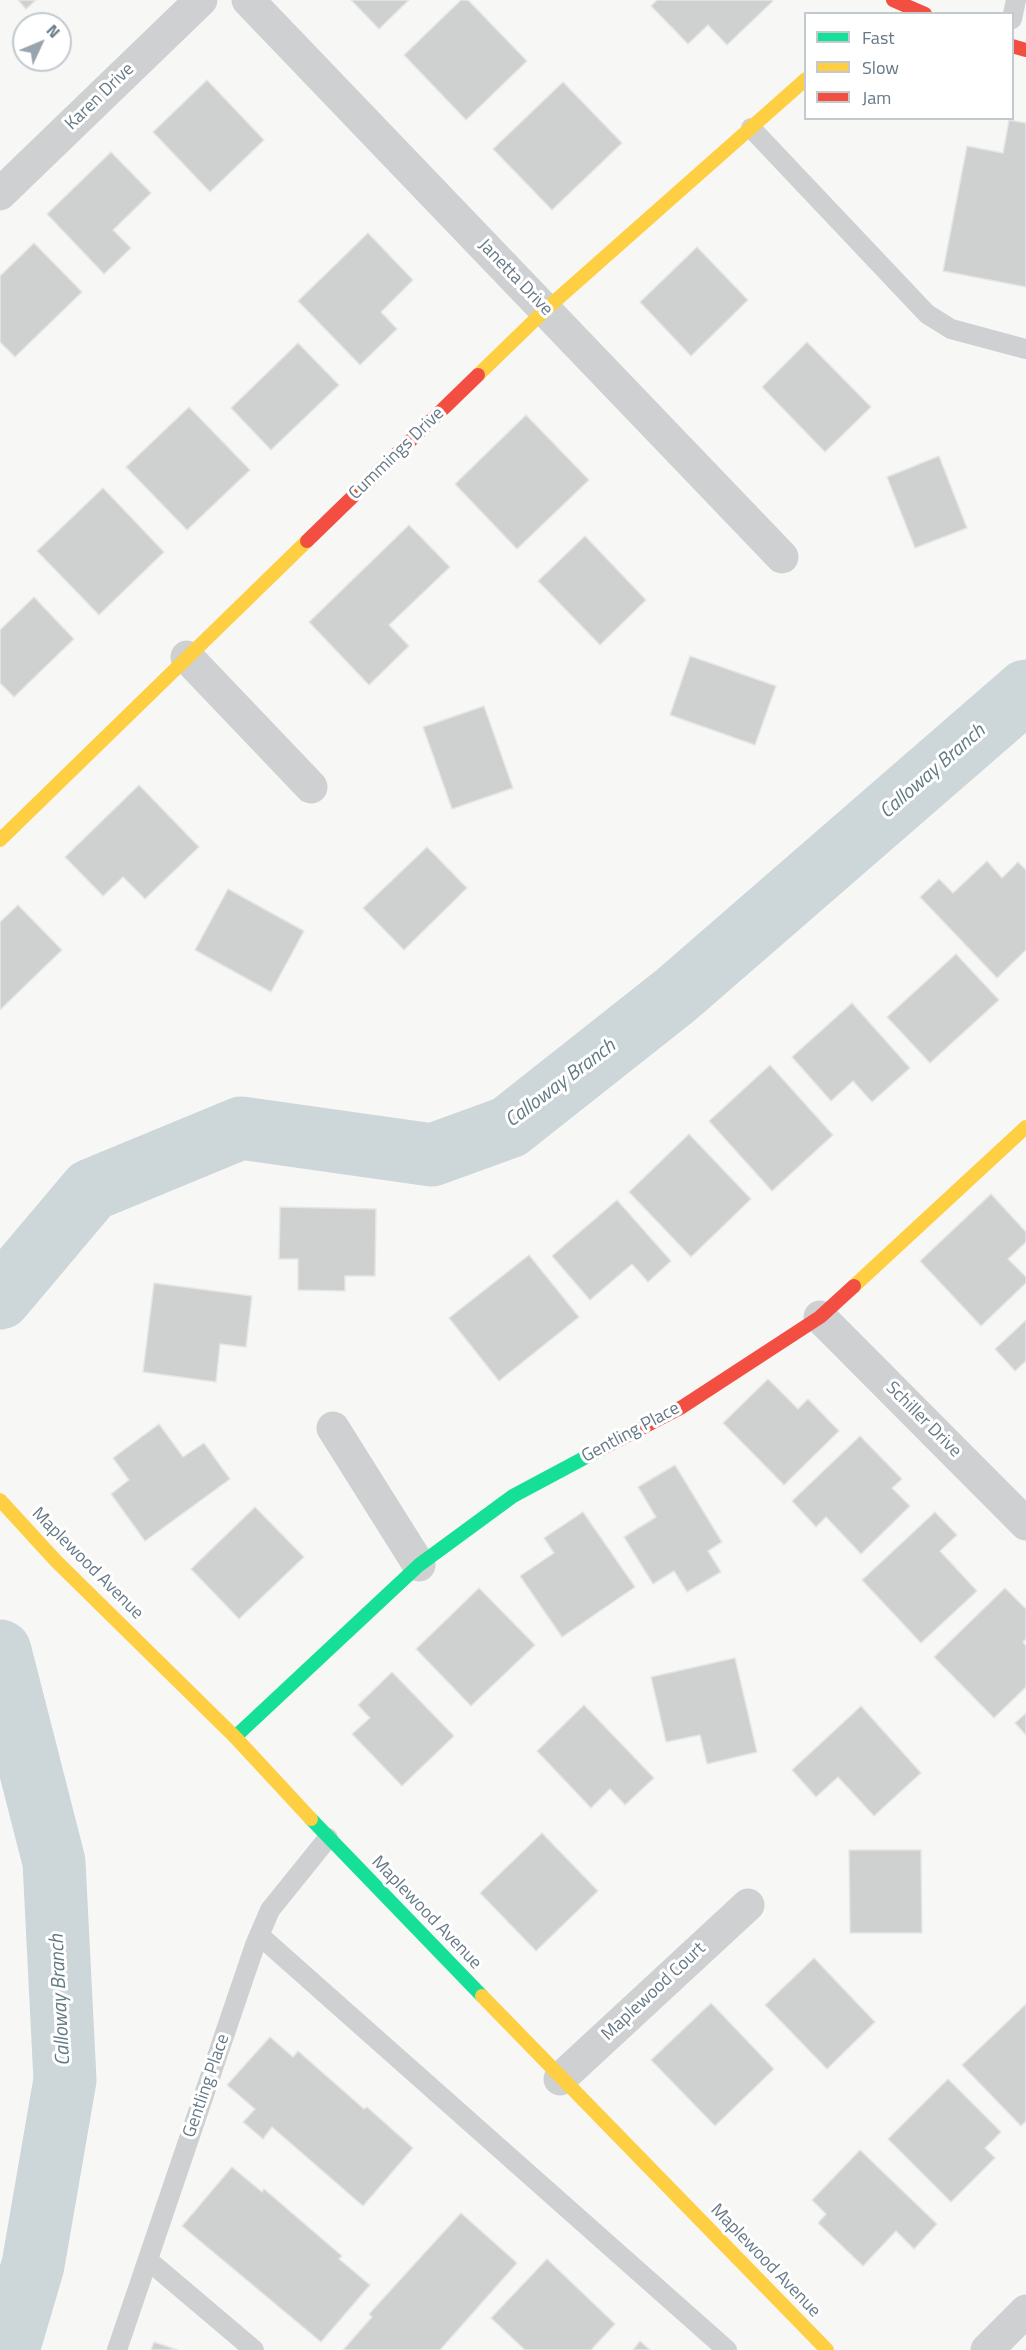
<!DOCTYPE html>
<html>
<head>
<meta charset="utf-8">
<style>
  body { margin:0 }
  #map { position:relative; width:1026px; height:2350px; overflow:hidden; background:#f7f7f6; font-family:"Titillium Web",sans-serif }
  canvas { display:block }
  .legend { position:absolute; left:804px; top:12px; width:210px; height:108px; box-sizing:border-box; background:#fff; border:2px solid #c2c9cf; margin:0; padding:8px 10px; list-style:none; font-size:18px; color:#667987 }
  .legend li { display:flex; align-items:center; gap:12px; height:30px }
  .legend b { width:30px; border:2px solid #c2c9cf }
  .north { position:absolute; left:12px; top:12px; width:60px; height:60px; box-sizing:border-box; background:#fff; border:2px solid #c2c9cf; border-radius:50%; rotate:46deg; font-size:16px; font-weight:700; line-height:24px; text-align:center; color:#667987 }
  .north::after { content:''; display:block; margin:auto; width:21px; height:27px; background:#99a5ae; clip-path:polygon(50% 0,100% 100%,50% 72%,0 100%) }
</style>
</head>
<body>
<div id="map">
<canvas width="1026" height="2350"></canvas>
<ul class="legend">
<li><b style="height:8px;background:#16e098"></b>Fast</li>
<li><b style="height:8px;background:#ffcf43"></b>Slow</li>
<li><b style="height:8px;background:#f24e42"></b>Jam</li>
</ul>
<div class="north">N</div>
</div>
<script>
const ctx = document.querySelector('canvas').getContext('2d');
ctx.lineJoin = 'round';
const poly = rows => new Path2D(rows.map(r => 'M' + r).join(''));
function stroke(path, color, width, dash) { ctx.strokeStyle = color; ctx.lineWidth = width; ctx.lineCap = dash ? 'butt' : 'round'; ctx.setLineDash(dash || []); ctx.stroke(path); }
function fill(path, color) { ctx.fillStyle = color; ctx.fill(path, 'evenodd'); }
function label(font, color, halo, rows, align = 'center') {
  ctx.font = font + ' "Titillium Web",sans-serif'; ctx.lineWidth = 6; ctx.setLineDash([]); ctx.textBaseline = 'middle'; ctx.strokeStyle = halo; ctx.fillStyle = color; for (const [text, x, y, turn = 0] of rows) {
    ctx.save(); ctx.translate(x, y); ctx.rotate((+turn || 0) * Math.PI / 180); ctx.textAlign = isNaN(turn) ? turn : align; if (halo) ctx.strokeText(text, 0, 0); ctx.fillText(text, 0, 0); ctx.restore();
  }
}
stroke(poly([
  [0,1298,91,1190,241,1128,432,1155,509,1127,676,995,1026,691],
  [0,1651,54,1862,65,2080,33,2265,8,2350]
]), '#cdd6d8', 63);
const building = poly([
  [18,0,36,0,26,9,18,0],
  [351,0,409,0,379,29,351,0],
  [461,0,468,0,527,61,466,120,404,55,461,0],
  [657,0,772,0,773,1,727,45,708,25,688,44,651,6,657,0],
  [207,80,264,140,210,192,153,132,207,80],
  [563,82,622,143,552,210,493,149,563,82],
  [1009,120,1026,123,1026,287,943,271,967,146,1003,153,1009,120],
  [111,152,151,193,113,230,131,248,104,274,47,214,111,152],
  [368,233,413,280,381,312,397,329,360,365,298,301,368,233],
  [34,243,82,292,15,357,0,342,0,276,34,243],
  [697,247,748,300,691,356,640,302,697,247],
  [807,342,871,407,825,452,762,387,807,342],
  [298,343,339,385,271,450,231,408,298,343],
  [189,407,250,470,187,530,126,467,189,407],
  [526,415,589,480,517,549,455,484,526,415],
  [939,456,967,528,915,548,887,477,939,456],
  [103,488,164,552,99,615,37,551,103,488],
  [409,525,450,567,389,625,409,646,369,685,309,622,409,525],
  [585,536,646,600,600,645,538,581,585,536],
  [34,597,74,639,14,697,0,683,0,630,34,597],
  [690,656,776,686,755,745,670,715,690,656],
  [484,706,513,788,452,809,423,727,484,706],
  [139,785,199,847,145,899,123,877,103,896,65,857,139,785],
  [427,847,467,888,404,950,363,908,427,847],
  [987,861,1002,878,1018,862,1026,870,1026,950,997,978,920,897,939,879,953,893,987,861],
  [228,889,304,931,271,992,195,950,228,889],
  [18,905,62,950,0,1010,0,922,18,905],
  [956,954,999,1000,930,1063,887,1017,956,954],
  [852,1003,910,1068,872,1102,853,1081,831,1101,792,1057,852,1003],
  [770,1065,833,1135,772,1191,709,1121,770,1065],
  [689,1134,751,1199,691,1257,629,1192,689,1134],
  [991,1194,1026,1232,1026,1242,1008,1259,1026,1277,1026,1283,981,1326,920,1261,991,1194],
  [617,1200,671,1261,648,1282,632,1264,590,1300,552,1256,617,1200],
  [280,1207,376,1209,375,1276,345,1276,345,1291,298,1290,298,1259,279,1259,280,1207],
  [529,1255,579,1317,499,1381,449,1318,529,1255],
  [154,1283,252,1296,246,1347,220,1344,216,1382,143,1372,154,1283],
  [1026,1320,1026,1361,1015,1371,995,1349,1026,1320],
  [768,1379,798,1409,808,1399,839,1431,784,1485,723,1423,768,1379],
  [159,1424,183,1457,204,1443,230,1479,145,1541,111,1494,129,1480,113,1458,159,1424],
  [860,1436,902,1479,892,1488,910,1506,861,1554,826,1517,816,1527,792,1501,860,1436],
  [675,1465,722,1542,708,1551,721,1572,687,1592,674,1571,653,1584,624,1537,656,1517,638,1487,675,1465],
  [255,1507,304,1557,239,1619,191,1569,255,1507],
  [583,1512,635,1587,562,1637,520,1576,554,1553,544,1538,583,1512],
  [935,1512,957,1535,940,1551,977,1591,921,1643,862,1580,935,1512],
  [479,1588,535,1645,471,1706,416,1649,479,1588],
  [1005,1588,1026,1609,1026,1639,1023,1642,1026,1646,1026,1687,994,1718,934,1657,1005,1588],
  [735,1658,757,1752,707,1764,700,1735,666,1742,651,1677,735,1658],
  [392,1672,454,1736,402,1786,352,1734,370,1718,358,1705,392,1672],
  [584,1705,654,1778,625,1805,610,1789,591,1808,537,1751,584,1705],
  [861,1706,921,1773,874,1816,838,1777,816,1797,792,1770,861,1706],
  [1026,1713,1026,1735,1015,1723,1026,1713],
  [542,1833,598,1891,536,1951,480,1893,542,1833],
  [849,1850,921,1850,922,1933,850,1933,849,1850],
  [814,1958,875,2022,827,2069,765,2005,814,1958],
  [711,2003,774,2069,715,2126,651,2060,711,2003],
  [1026,2004,1026,2121,1021,2126,962,2065,1026,2004],
  [270,2037,293,2057,298,2051,364,2109,367,2107,413,2148,363,2206,272,2127,263,2139,243,2122,255,2109,227,2085,270,2037],
  [948,2079,1001,2132,985,2148,995,2158,951,2202,888,2139,948,2079],
  [860,2150,937,2224,914,2249,896,2231,863,2266,818,2223,826,2214,812,2200,860,2150],
  [232,2167,262,2192,264,2189,342,2256,339,2259,370,2285,321,2342,182,2226,232,2167],
  [461,2213,517,2263,440,2350,343,2350,372,2317,369,2314,461,2213],
  [547,2259,615,2324,591,2350,525,2350,491,2318,547,2259],
  [640,2341,650,2350,633,2350,640,2341],
  [154,2342,178,2350,151,2350,154,2342]
]);
fill(building, '#cfd1d1');
stroke(building, '#e6e6e6', 1.5);
stroke(poly([
  [1012,19,1016,0],
  [751,128,927,314,951,329,1026,349],
  [259,1935,727,2350],
  [149,2261,254,2350],
  [117,2350,255,1945,270,1910,328,1838]
]), '#ced0d1', 20);
stroke(poly([
  [248,0,782,557],
  [0,194,201,0],
  [187,657,311,787],
  [820,1317,1026,1524],
  [333,1428,419,1565],
  [560,2079,748,1905],
  [987,2350,1026,2311]
]), '#ced0d1', 33);
stroke(poly([
  [235,1737,419,1565,513,1496,601,1449],
  [311,1819,482,1996]
]), '#16e098', 14);
stroke(poly([
  [478,375,545,310,806,79],
  [0,840,307,541],
  [854,1286,1026,1127],
  [0,1500,56,1561,235,1737,311,1819],
  [482,1996,827,2350]
]), '#ffcf43', 14);
stroke(poly([
  [893,0,925,14],
  [1012,46,1026,50],
  [307,541,478,375],
  [601,1449,682,1407,820,1317,854,1286]
]), '#f24e42', 14);
label('18px', '#667987', '#fff', [
  ["Karen Drive",100,97,-44],
  ["Janetta Drive",515,278,46],
  ["Cummings Drive",397,454,-44],
  ["Schiller Drive",923,1420,45],
  ["Gentling Place",631,1433,-28],
  ["Maplewood Avenue",87,1564,45],
  ["Maplewood Avenue",426,1913,46],
  ["Maplewood Court",654,1992,-43],
  ["Gentling Place",207,2086,-71],
  ["Maplewood Avenue",765,2261,46]
]);
label('italic 20px', '#627a83', '#fff', [
  ["Calloway Branch",933,772,-41],
  ["Calloway Branch",561,1084,-37],
  ["Calloway Branch",61,2000,-93]
]);
</script>
</body>
</html>
